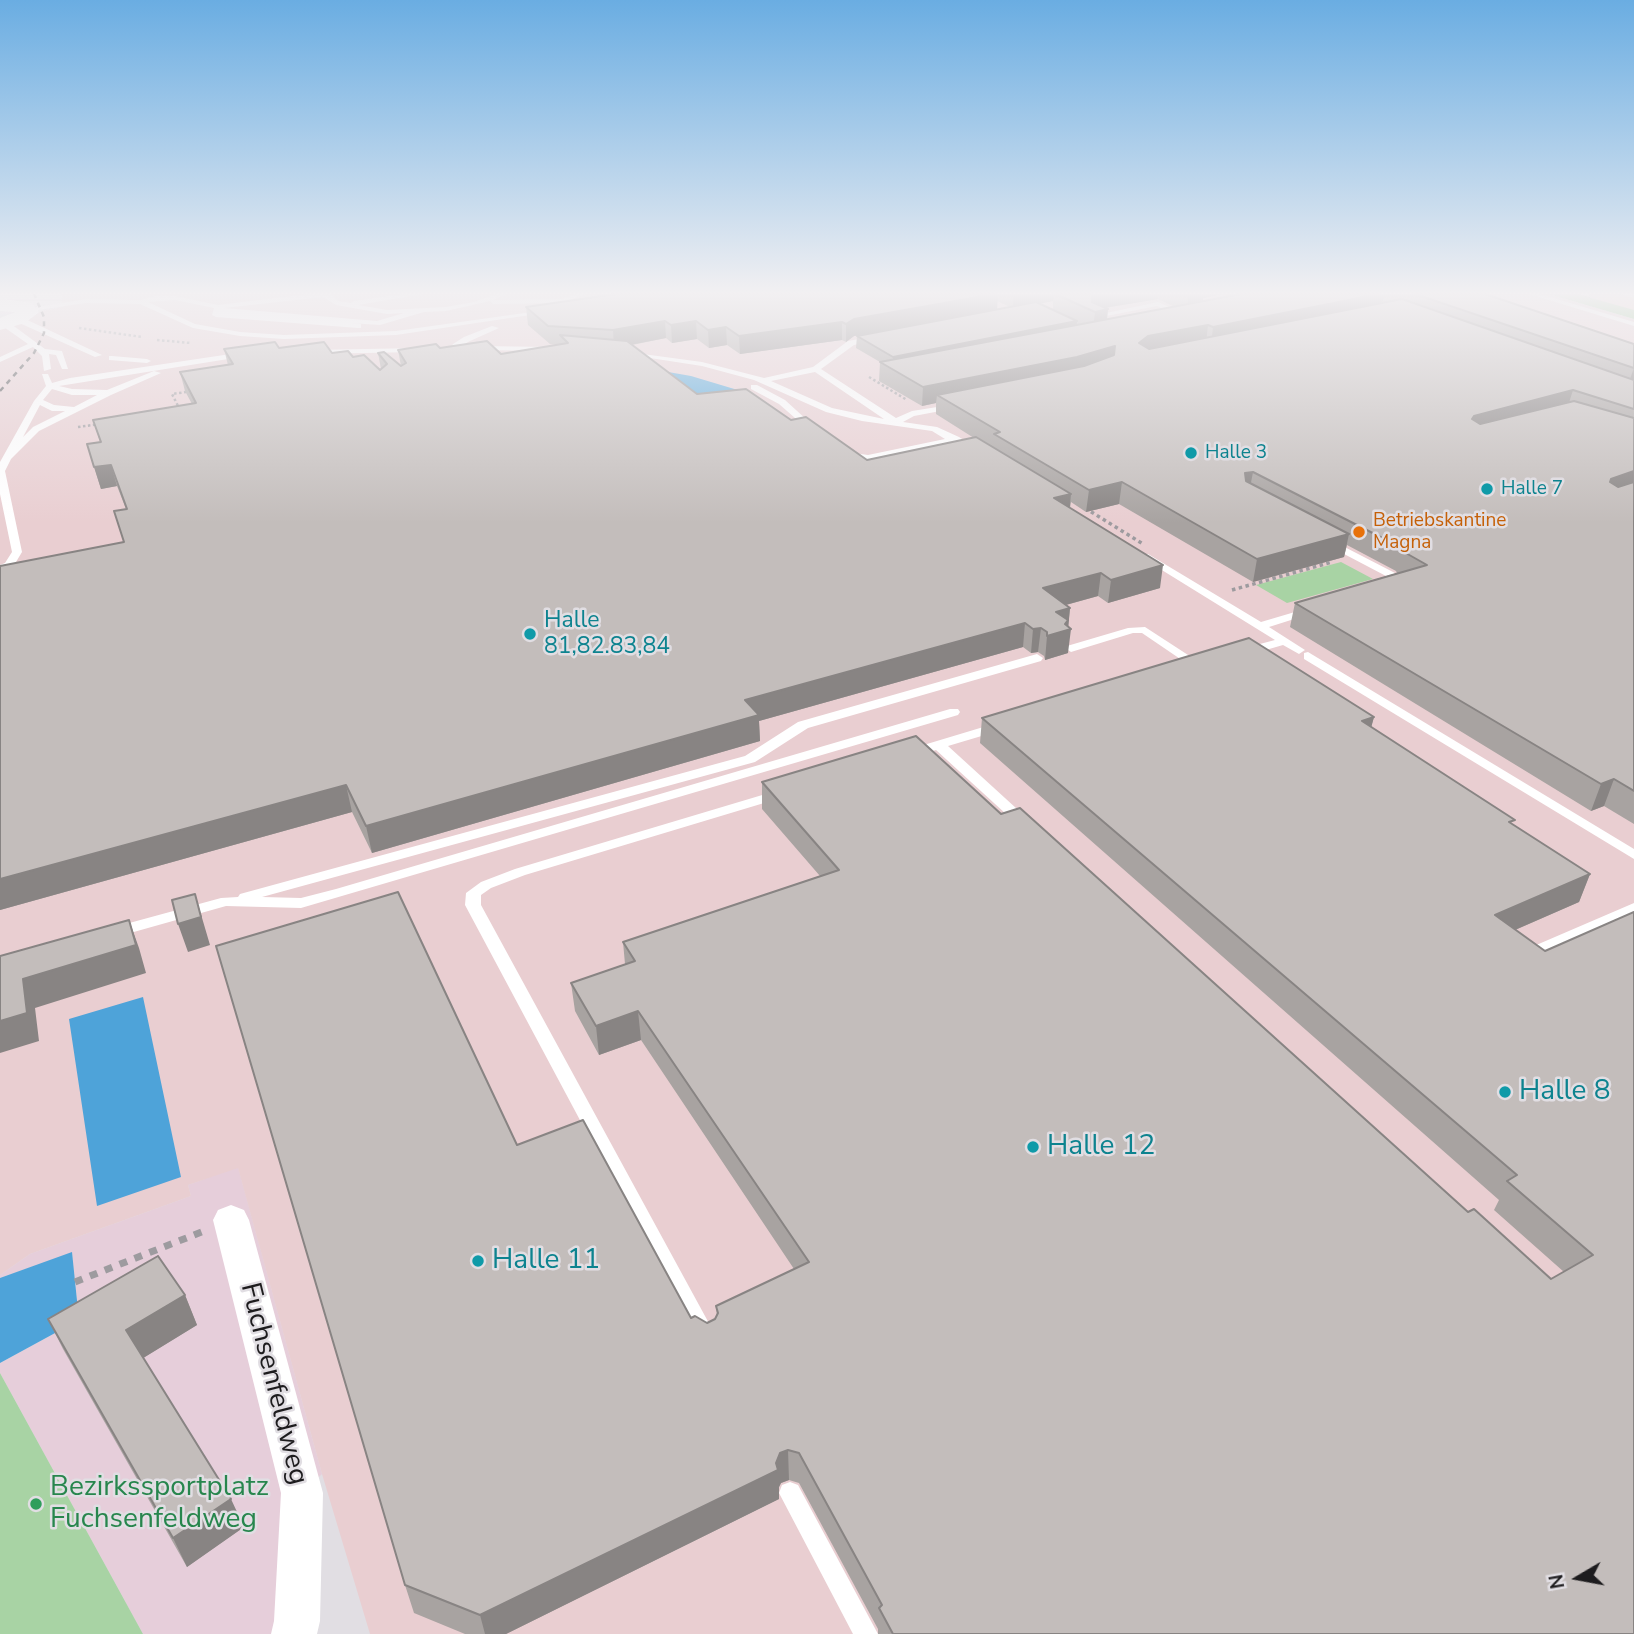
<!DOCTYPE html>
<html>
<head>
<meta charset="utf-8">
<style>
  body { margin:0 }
  #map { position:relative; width:1634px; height:1634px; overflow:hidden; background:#e1dee3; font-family:"Nunito Sans",sans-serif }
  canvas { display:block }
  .north { position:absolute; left:1543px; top:1543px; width:70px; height:70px; -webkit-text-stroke:5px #e1dee3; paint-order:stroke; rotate:260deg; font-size:19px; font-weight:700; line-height:28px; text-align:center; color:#1d1c1e }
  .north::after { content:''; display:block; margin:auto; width:24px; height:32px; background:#1d1c1e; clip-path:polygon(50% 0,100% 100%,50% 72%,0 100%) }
</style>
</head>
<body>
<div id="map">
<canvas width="1634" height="1634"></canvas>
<div class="north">N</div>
</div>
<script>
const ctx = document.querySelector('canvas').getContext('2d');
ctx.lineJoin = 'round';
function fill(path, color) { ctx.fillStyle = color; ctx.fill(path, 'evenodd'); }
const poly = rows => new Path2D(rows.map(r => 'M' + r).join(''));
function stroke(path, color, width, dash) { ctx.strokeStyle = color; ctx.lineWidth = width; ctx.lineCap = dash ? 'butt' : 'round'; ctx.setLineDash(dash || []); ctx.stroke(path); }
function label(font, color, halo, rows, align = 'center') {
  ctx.font = font + ' "Nunito Sans",sans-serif'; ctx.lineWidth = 5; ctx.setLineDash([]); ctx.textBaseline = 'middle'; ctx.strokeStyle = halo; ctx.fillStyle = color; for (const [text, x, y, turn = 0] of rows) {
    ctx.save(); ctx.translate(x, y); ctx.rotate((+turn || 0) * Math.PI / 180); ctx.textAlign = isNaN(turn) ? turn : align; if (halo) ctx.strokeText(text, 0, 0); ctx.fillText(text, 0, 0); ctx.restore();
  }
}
fill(poly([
  [238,1167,322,1474,302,1493,292,1634,143,1634,0,1373,0,1363,79,1320,72,1253,0,1278,0,1275,30,1254,191,1196,188,1185]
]), '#e6ceda');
fill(poly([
  [61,294,1549,294,1634,319,1634,1634,370,1634,322,1474,238,1168,188,1185,191,1196,30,1254,0,1275,0,326,33,317,41,311,63,307]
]), '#e9ced1');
fill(poly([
  [1341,562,1373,579,1287,603,1256,585],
  [0,1373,143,1634,0,1634]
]), '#a8d3a4');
fill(poly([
  [1549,294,1578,294,1634,309,1634,319]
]), '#82c07c');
fill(poly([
  [651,369,691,376,741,391,720,408],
  [143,997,181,1177,97,1206,69,1019],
  [72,1252,79,1320,0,1363,0,1278]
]), '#4ea3d9');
stroke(poly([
  [79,328,142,337],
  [157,340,191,343],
  [869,377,907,400],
  [180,410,172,394,186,392],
  [78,427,100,424]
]), '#9d9b9f', 2.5, [2.5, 2.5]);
stroke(poly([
  [1085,508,1143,544],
  [1232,590,1332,562]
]), '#9d9b9f', 3.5, [3.5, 3.5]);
stroke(poly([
  [75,1282,204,1231]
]), '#9d9b9f', 7, [8, 8]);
fill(poly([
  [308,294,330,294,338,301,351,303,354,301,403,294,423,294,358,305,387,310,446,307,474,302,496,294,506,294,493,300,561,299,576,294,586,294,562,303,493,304,490,301,446,311,424,312,380,325,350,323,361,324,361,328,358,328,216,317,212,315,214,308,175,300,148,302,195,324,240,332,284,335,396,331,546,310,550,312,396,335,284,339,240,336,193,328,140,304,86,303,29,311,25,309,86,299,141,300,155,296,175,296,218,305,308,294],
  [323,297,336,305,387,314,404,313,377,321,224,308,323,297],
  [1529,294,1540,294,1634,322,1634,326,1529,294],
  [1158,302,1188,315,1181,317,1157,306,1096,318,1092,316,1158,302],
  [15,317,21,317,102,355,95,357,15,321,15,317],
  [1,321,7,321,45,349,62,351,68,369,62,369,56,355,49,354,51,369,44,371,42,356,33,347,0,362,0,357,28,344,1,325,1,321],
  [492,326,499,328,470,341,459,347,455,356,448,354,453,344,464,337,492,326],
  [875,336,879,338,878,340,854,345,821,369,896,418,912,411,956,404,956,408,914,416,903,422,937,427,959,437,976,448,976,452,970,452,952,443,868,461,844,457,844,453,847,452,868,455,945,439,932,431,862,421,826,412,754,380,702,366,624,354,628,352,702,362,764,378,813,367,848,341,875,336],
  [815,372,884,419,832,408,771,381,815,372],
  [478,346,552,347,556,349,552,351,475,350,474,348,478,346],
  [418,348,419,350,415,352,313,354,309,352,313,350,418,348],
  [244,352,248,354,247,356,59,386,72,389,107,390,154,371,161,373,111,395,39,431,11,459,5,471,22,552,13,567,0,572,0,565,5,563,12,552,0,494,0,462,34,401,46,386,42,374,48,374,52,383,70,378,244,352],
  [52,389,72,395,97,395,74,407,54,405,43,400,52,389],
  [40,405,52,411,65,411,33,427,23,437,40,405],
  [112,356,147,359,151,361,147,363,109,360,109,356,112,356],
  [751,385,757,385,785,400,818,430,811,432,779,404,751,389,751,385],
  [1329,539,1395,573,1395,589,1381,590,1381,586,1386,585,1386,576,1325,544,1325,540,1329,539],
  [1148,554,1261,622,1305,609,1313,609,1313,613,1269,627,1305,650,1299,654,1283,645,1245,656,1241,655,1241,649,1275,640,1144,559,1144,555,1148,554],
  [1145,627,1205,666,1199,670,1195,669,1142,633,1133,633,1071,652,1065,648,1067,646,1128,628,1145,627],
  [1308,652,1634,849,1634,859,1304,659,1304,653,1308,652],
  [1037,654,1043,658,1041,661,808,728,755,762,262,897,301,898,336,889,950,709,958,709,960,712,958,715,301,908,226,906,116,937,111,936,108,932,111,928,221,898,238,897,240,894,745,756,798,722,1037,654],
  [1000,722,1005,723,1006,726,1005,729,948,746,1028,819,1030,822,1028,825,1023,826,1018,825,936,750,912,757,905,753,907,750,1000,722],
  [779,790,786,794,784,797,525,875,491,888,481,895,481,905,711,1327,714,1333,711,1339,704,1342,697,1339,465,905,466,893,481,882,515,869,779,790],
  [1634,903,1634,914,1532,960,1526,961,1520,960,1518,956,1520,952,1634,903],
  [790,1482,798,1485,878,1634,853,1634,779,1493,782,1485,790,1482]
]), '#fff');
fill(poly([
  [231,1205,244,1210,249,1220,323,1493,320,1621,317,1634,271,1634,274,1621,281,1493,213,1220,218,1210,231,1205]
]), '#fff');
fill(poly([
  [0,299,32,303,39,312,25,323,0,330,0,318,16,312,0,311,0,299]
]), '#fff');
fill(poly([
  [1588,294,1620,294,1634,298,1634,310,1591,298,1588,294]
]), '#f5cdc2');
stroke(poly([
  [0,391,34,353,44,333,44,317,34,294]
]), '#4e4d4f', 2.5, [5, 5]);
fill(poly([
  [616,294,1222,294,1203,298,1203,301,1239,294,1485,294,1634,344,1634,824,1604,806,1591,811,1290,627,1295,603,1397,573,1396,571,1347,545,1344,557,1253,582,1119,504,1086,512,1071,502,1070,508,1160,588,1108,603,1098,596,1066,605,1070,608,1068,627,1068,653,1045,660,1044,656,1038,652,1031,653,1023,647,759,721,760,741,372,853,352,812,0,910,0,566,124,542,114,511,126,509,117,486,101,489,87,444,100,442,93,420,192,404,185,391,180,372,228,365,224,349,279,348,332,353,353,357,381,369,378,353,401,366,398,350,440,348,501,354,559,345,550,344,528,325,526,307],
  [1158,299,1175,307,1107,319,1108,309,1105,308],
  [997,301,1010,307,997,309],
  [1053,301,1053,310,1039,304],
  [854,336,857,336,856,348,880,362,879,381,922,406,936,403,936,414,974,438,867,460,791,420,697,394,632,345,666,338,672,343,697,339,709,348,727,345,740,354,842,340,846,342],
  [1374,717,1371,727,1513,825,1590,874,1579,902,1515,930,1545,951,1634,912,1634,1634,878,1634,878,1629,799,1483,789,1480,781,1483,779,1487,779,1499,506,1634,465,1634,414,1613,405,1585,517,1145,691,1318,707,1323,715,1319,717,1316,716,1306,794,1269,641,1040,599,1055,575,1011,571,983,625,964,623,942,820,876,762,809,762,782,1001,814,1468,1212,1551,1279,1564,1272,1494,1210,1499,1200,980,743,982,718],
  [185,1295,197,1325,143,1358,244,1527,187,1567,63,1349,48,1319]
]), '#a8a3a1');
fill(poly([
  [998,294,997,311,854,336,846,342,846,324,854,319],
  [1014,294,1054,294,1053,301,1013,308],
  [1092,294,1158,294,1158,299,1091,310],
  [1189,294,1222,294,1203,298,1201,308,1186,311],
  [1379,294,1384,294,1381,310,1211,346,1213,327],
  [1108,309,1106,327,1093,329,1095,312],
  [665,321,666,338,614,348,613,330],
  [696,321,697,339,672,343,671,325],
  [1077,321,1076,333,893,369,893,357],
  [842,322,842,340,740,354,739,336],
  [1208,325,1206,343,1146,354,1139,343,1148,336],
  [726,327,727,345,709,348,708,330],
  [1115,346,1113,365,937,395,936,403,922,406,923,387],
  [1634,368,1634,385,1627,387],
  [1573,390,1567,409,1468,436,1472,419,1474,416],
  [111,465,117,486,101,489,94,467],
  [1634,471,1634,488,1604,501,1611,479],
  [1253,472,1249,493,1241,494,1245,473],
  [1122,482,1119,504,1086,512,1089,490],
  [1071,494,1069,516,1054,498],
  [1349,534,1344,557,1253,582,1257,559],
  [1163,565,1160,588,1108,603,1111,580],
  [1101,573,1098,596,1040,612,1043,588],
  [1070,608,1068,630,1071,629,1068,653,1045,660,1047,636,1056,612],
  [1025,623,1023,647,759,721,760,741,372,853,366,826,745,700],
  [1041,628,1038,652,1031,653,1033,629],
  [1374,717,1367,743,1362,721],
  [1614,779,1604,806,1591,811,1601,784],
  [346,785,352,812,0,910,0,879],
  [1590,874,1579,902,1485,943,1495,915],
  [195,894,210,945,188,952,178,924],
  [129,920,139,948,146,973,35,1008,39,1041,0,1053,0,1021,23,979],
  [638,1011,641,1040,599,1055,596,1026],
  [185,1295,197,1325,140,1360,126,1330],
  [788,1450,789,1480,781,1483,779,1487,779,1499,506,1634,485,1634,480,1615,776,1463,780,1453],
  [231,1499,244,1527,187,1567,173,1538]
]), '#888483');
const building = poly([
  [616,294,995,294,854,319,846,324,842,322,739,336,726,327,708,330,696,321,671,325,665,321,613,330,548,326,526,307,616,294],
  [1055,294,1092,294,1092,302,1108,309,1095,312,1055,294],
  [1241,294,1379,294,1213,327,1208,325,1148,336,1139,343,1149,349,1402,299,1634,380,1634,409,1573,390,1474,416,1472,419,1480,424,1574,401,1634,418,1634,471,1611,479,1610,482,1618,487,1634,482,1634,791,1614,779,1601,784,1295,603,1427,565,1404,552,1402,548,1253,472,1245,473,1246,481,1349,534,1257,559,1122,482,1089,490,994,434,1000,432,937,395,1084,366,1114,355,1115,346,1077,357,923,387,880,362,1241,294],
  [1415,294,1485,294,1634,344,1634,368,1415,294],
  [1036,302,1077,321,893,357,857,336,1036,302],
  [560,335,627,341,697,394,746,389,791,420,806,417,867,460,976,437,1071,494,1054,498,1163,565,1111,580,1101,573,1043,588,1070,608,1056,612,1068,620,1065,624,1071,629,1047,636,1047,632,1041,628,1033,629,1025,623,745,700,759,715,366,826,346,785,0,879,0,566,124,542,114,511,127,509,111,465,94,467,87,444,101,442,93,420,196,403,180,372,233,364,224,349,275,342,279,348,324,342,332,353,348,351,353,357,364,355,380,370,387,364,378,353,384,352,401,366,406,363,398,350,436,344,440,348,487,341,501,354,568,343,560,335],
  [1249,638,1374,717,1362,721,1515,820,1509,822,1590,874,1495,915,1545,951,1634,912,1634,1634,893,1634,879,1608,882,1605,799,1453,788,1450,780,1453,776,1463,778,1470,480,1615,405,1585,216,946,398,892,517,1145,583,1120,691,1318,695,1316,707,1323,715,1319,718,1313,716,1306,809,1262,638,1011,596,1026,571,983,635,961,623,942,839,870,762,782,916,736,1001,814,1020,808,1468,1212,1474,1209,1551,1279,1593,1255,1507,1181,1517,1175,982,718,1249,638],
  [195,894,201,917,178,924,172,900,195,894],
  [129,920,136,945,23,979,27,1013,0,1021,0,956,129,920],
  [158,1256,185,1295,126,1330,231,1499,173,1538,48,1319,158,1256]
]);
fill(building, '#c3bdbb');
stroke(building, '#888483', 2);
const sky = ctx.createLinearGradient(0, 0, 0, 523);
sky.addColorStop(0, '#6aade2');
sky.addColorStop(0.56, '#f2f0f2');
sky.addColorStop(1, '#f2f0f200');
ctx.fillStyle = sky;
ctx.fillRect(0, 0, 1634, 523);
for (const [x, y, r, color] of [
  [1191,453,7,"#0f9aa8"],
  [1487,489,7,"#0f9aa8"],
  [1359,532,7,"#e8710a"],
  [530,634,7,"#0f9aa8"],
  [1505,1092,7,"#0f9aa8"],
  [1033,1147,7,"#0f9aa8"],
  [478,1261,7,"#0f9aa8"],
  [36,1504,7,"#2e9e5b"]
]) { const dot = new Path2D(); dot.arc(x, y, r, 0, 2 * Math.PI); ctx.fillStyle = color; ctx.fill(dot); stroke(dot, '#e1dee3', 2.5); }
label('19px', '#0d838f', '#e1dee3', [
  ["Halle 3",1205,453],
  ["Halle 7",1501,489]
], 'left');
label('19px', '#c56008', '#e1dee3', [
  ["Betriebskantine",1373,521],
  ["Magna",1373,543]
], 'left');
label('23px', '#0d838f', '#e1dee3', [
  ["Halle",544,621],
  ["81,82.83,84",544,647]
], 'left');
label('28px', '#0d838f', '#e1dee3', [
  ["Halle 8",1519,1092],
  ["Halle 12",1047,1147],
  ["Halle 11",492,1261]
], 'left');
label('28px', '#1d1c1e', '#e1dee3', [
  ["Fuchsenfeldweg",273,1384,76]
]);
label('28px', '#27864d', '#e1dee3', [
  ["Bezirkssportplatz",50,1488],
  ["Fuchsenfeldweg",50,1520]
], 'left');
</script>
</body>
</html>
